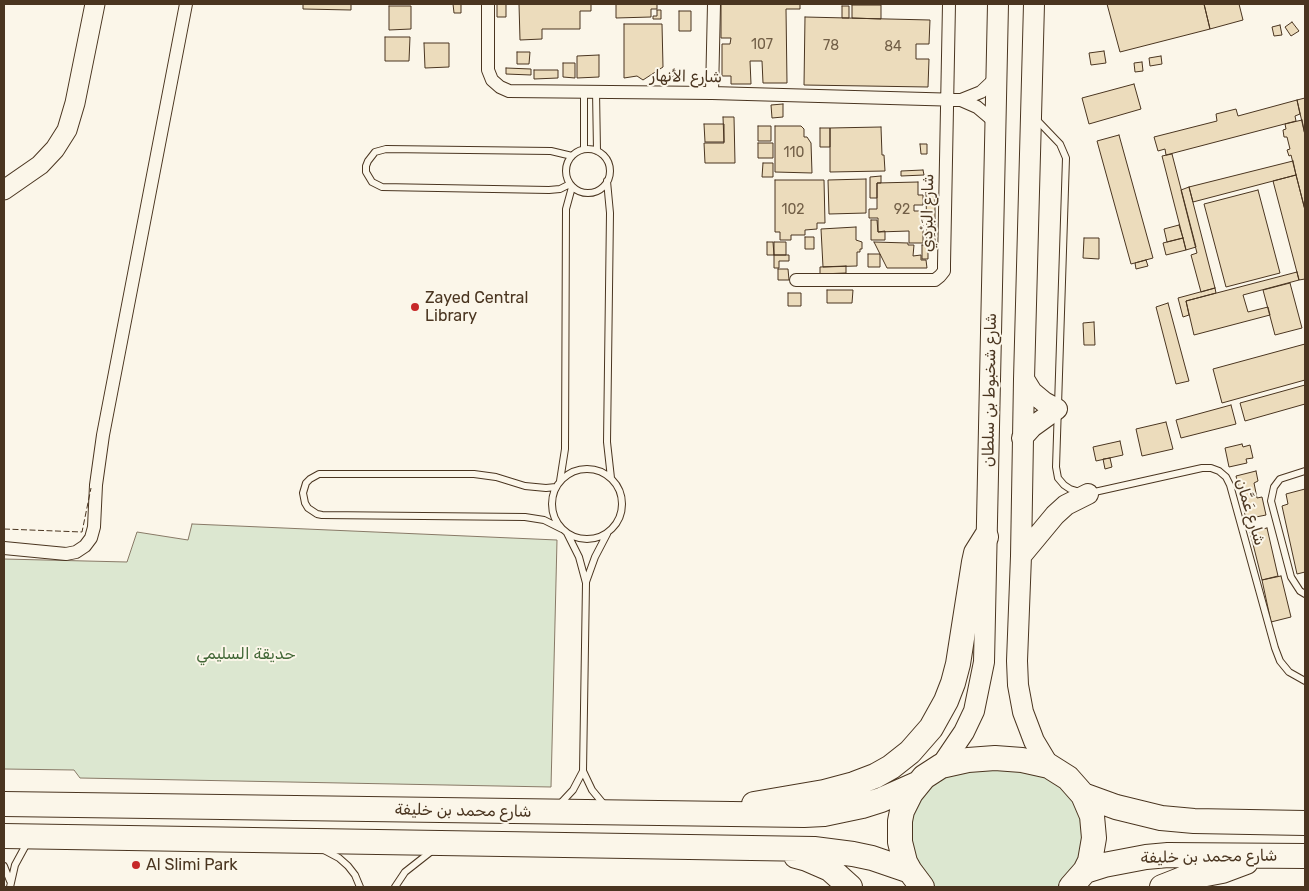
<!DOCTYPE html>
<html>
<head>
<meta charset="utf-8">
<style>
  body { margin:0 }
  #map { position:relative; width:1309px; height:891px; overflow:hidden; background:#fbf6e9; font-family:Rubik,sans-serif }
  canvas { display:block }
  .frame { position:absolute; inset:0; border:5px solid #4a3520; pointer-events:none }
</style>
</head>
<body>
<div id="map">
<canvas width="1309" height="891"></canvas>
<div class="frame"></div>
</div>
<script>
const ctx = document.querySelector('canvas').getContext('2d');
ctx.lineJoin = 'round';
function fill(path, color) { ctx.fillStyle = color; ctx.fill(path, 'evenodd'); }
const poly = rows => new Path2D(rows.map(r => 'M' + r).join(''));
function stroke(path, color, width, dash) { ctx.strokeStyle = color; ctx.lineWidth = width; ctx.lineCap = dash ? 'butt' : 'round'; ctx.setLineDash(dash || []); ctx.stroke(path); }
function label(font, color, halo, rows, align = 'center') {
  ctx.font = font + ' Rubik,Cairo,sans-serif'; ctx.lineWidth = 4; ctx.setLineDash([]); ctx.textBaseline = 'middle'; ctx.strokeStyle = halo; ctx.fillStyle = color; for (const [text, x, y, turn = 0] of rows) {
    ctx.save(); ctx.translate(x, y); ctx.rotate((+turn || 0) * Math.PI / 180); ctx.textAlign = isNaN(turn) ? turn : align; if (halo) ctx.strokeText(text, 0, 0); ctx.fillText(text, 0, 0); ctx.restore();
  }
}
const green = poly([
  [192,524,557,540,551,787,80,778,74,770,4,769,4,559,127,562,137,532,188,540,192,524],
  [983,768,1029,771,1065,783,1084,812,1085,849,1061,887,936,887,927,882,908,842,910,820,918,802,931,785,945,777,983,768]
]);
fill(green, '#dce7d0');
stroke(green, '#887966', 1);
const building = poly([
  [303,4,351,4,351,10,303,9,303,4],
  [453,4,461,4,461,13,454,13,453,4],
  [497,4,506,4,506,17,497,17,497,4],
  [519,4,591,4,591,11,580,11,580,29,542,29,542,39,520,40,519,4],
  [616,4,657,4,657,9,651,9,651,17,616,18,616,4],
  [721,4,800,4,800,9,786,9,787,83,763,83,762,61,750,61,751,84,731,84,731,76,722,76,722,44,730,44,731,38,721,38,721,4],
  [1107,4,1204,4,1210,29,1120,52,1107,4],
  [1204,4,1239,4,1243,20,1210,29,1204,4],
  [852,5,881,5,881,19,852,18,852,5],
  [389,6,411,6,411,29,389,30,389,6],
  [842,6,849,6,849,18,842,18,842,6],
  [657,10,661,10,661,19,653,19,653,16,657,16,657,10],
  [679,11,691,11,691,31,679,31,679,11],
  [805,17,930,20,929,44,916,44,916,59,929,59,928,87,804,85,805,17],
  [1292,22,1299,31,1291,36,1285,27,1292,22],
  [624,24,662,24,663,67,643,80,637,76,624,78,624,24],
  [1280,25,1282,35,1274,36,1272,27,1280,25],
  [385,37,410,37,409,61,385,61,385,37],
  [424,43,449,43,449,67,425,68,424,43],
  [1104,51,1106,63,1091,65,1089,53,1104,51],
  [517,52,530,52,529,64,517,64,517,52],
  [599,55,599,77,577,78,577,56,599,55],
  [1161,56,1162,64,1150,66,1149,58,1161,56],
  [1142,62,1143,71,1135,72,1134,63,1142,62],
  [563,63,575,63,575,78,563,77,563,63],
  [506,68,531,69,531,75,506,74,506,68],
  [534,70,558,70,558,78,534,79,534,70],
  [678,71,682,76,675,82,671,78,678,71],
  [1134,84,1141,109,1089,124,1082,98,1134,84],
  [1305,98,1305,135,1297,100,1305,98],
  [1297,100,1300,114,1295,116,1296,121,1166,155,1165,149,1158,151,1154,137,1217,121,1216,114,1236,109,1238,116,1297,100],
  [783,104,783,117,772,118,771,105,783,104],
  [723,117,734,117,735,163,705,163,704,143,724,143,723,117],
  [1302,120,1305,135,1305,210,1291,155,1289,156,1287,150,1290,149,1287,137,1284,137,1283,130,1286,129,1285,124,1302,120],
  [704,124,724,124,724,142,705,142,704,124],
  [758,126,771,126,771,141,758,141,758,126],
  [775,126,801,126,804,129,804,137,807,137,811,143,812,173,775,172,775,126],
  [881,127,882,155,884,155,885,171,830,172,830,128,881,127],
  [820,128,830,128,830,147,820,147,820,128],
  [1119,135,1153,258,1131,264,1097,141,1119,135],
  [758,143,773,143,773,158,758,158,758,143],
  [920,144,927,144,927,154,921,154,920,144],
  [1172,154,1196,247,1186,250,1162,156,1172,154],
  [1293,161,1296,175,1193,202,1189,187,1293,161],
  [763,163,773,163,773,177,762,177,763,163],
  [923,170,924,175,901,176,901,171,923,170],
  [1296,175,1305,210,1305,279,1299,280,1273,181,1296,175],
  [881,176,881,183,877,183,877,198,870,198,870,177,881,176],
  [866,179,866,213,829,214,828,180,866,179],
  [775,180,824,180,825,223,817,223,817,229,805,230,805,235,791,235,791,240,780,240,780,232,775,232,775,180],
  [918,182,918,195,923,195,923,205,914,205,914,211,923,211,923,243,909,243,909,231,878,232,878,218,869,218,869,209,877,209,877,183,918,182],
  [1189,187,1215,288,1201,292,1191,255,1197,253,1181,190,1189,187],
  [1258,190,1280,273,1226,287,1204,204,1258,190],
  [926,192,935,192,935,244,927,244,926,192],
  [871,220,877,220,878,232,885,231,885,240,871,240,871,220],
  [1179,225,1183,238,1167,242,1164,229,1179,225],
  [856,227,856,240,862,242,862,249,860,249,860,252,857,252,857,266,823,267,821,229,856,227],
  [805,237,814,237,814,249,805,249,805,237],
  [1084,238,1099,238,1099,259,1083,258,1084,238],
  [1183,238,1186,250,1166,255,1163,243,1183,238],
  [767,242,773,242,774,255,767,255,767,242],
  [774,242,786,242,786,255,774,255,774,242],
  [874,242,908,243,908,245,914,245,913,256,921,255,921,260,926,260,927,268,887,268,874,242],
  [922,245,928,245,928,259,922,259,922,245],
  [868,254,880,254,880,267,868,267,868,254],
  [774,255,789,255,789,261,779,261,779,268,774,268,774,255],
  [1146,260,1148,266,1136,269,1135,263,1146,260],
  [846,266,846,273,820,274,820,267,846,266],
  [778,269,788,269,789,280,778,280,778,269],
  [1297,272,1299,280,1243,295,1248,312,1268,307,1270,315,1194,335,1186,301,1297,272],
  [1290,283,1302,328,1275,335,1263,290,1290,283],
  [1215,288,1216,293,1186,301,1189,315,1183,317,1178,298,1215,288],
  [827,290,853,290,852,303,827,303,827,290],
  [788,293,801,293,801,306,788,306,788,293],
  [1168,303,1189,381,1176,384,1156,307,1168,303],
  [1094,322,1095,345,1084,345,1083,323,1094,322],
  [1305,344,1305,380,1222,403,1213,369,1305,344],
  [1305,385,1305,404,1245,421,1240,403,1305,385],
  [1231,405,1236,424,1181,438,1176,420,1231,405],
  [1166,422,1173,449,1142,456,1136,429,1166,422],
  [1120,441,1123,455,1096,461,1093,447,1120,441],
  [1242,444,1243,447,1250,445,1253,458,1246,459,1247,463,1229,467,1225,448,1242,444],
  [1110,458,1112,467,1105,469,1103,459,1110,458],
  [1256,471,1258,481,1254,483,1257,498,1262,497,1266,515,1246,519,1236,476,1256,471],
  [1305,489,1305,572,1297,574,1282,506,1288,504,1286,494,1305,489],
  [1267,528,1278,576,1262,580,1250,532,1267,528],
  [1281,576,1291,617,1271,622,1262,580,1281,576]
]);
fill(building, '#ecdcbc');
stroke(building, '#4a3520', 1);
const lane = poly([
  [596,91,597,151],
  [1036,119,1060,144,1066,158,1056,467,1058,478,1064,485,1070,489,1080,492],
  [584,149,584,91],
  '566 171a22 22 0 1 1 44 0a22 22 0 1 1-44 0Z',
  [607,181,610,213,607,442,611,478],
  [570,184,560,189,549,190,382,187,372,182,366,172,366,166,368,161,375,152,386,149,551,151,572,156],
  '552 504a35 35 0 1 1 70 0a35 35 0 1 1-70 0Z',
  [1305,471,1280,479,1274,487,1271,501,1291,577,1300,591,1305,594],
  [560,481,565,449,566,209,572,187],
  [556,487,546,488,525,486,496,477,474,474,319,474,310,479,306,483,303,493,305,503,308,508,317,514,322,515,525,517,544,520,562,529],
  [1090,493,1202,468,1211,468,1219,471,1226,477,1230,485,1275,648,1280,661,1289,672,1305,681],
  [567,533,579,557,586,583,583,771,592,790,606,807],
  [586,582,595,557,607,534],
  [559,805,573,790,583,771],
  [324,850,339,858,348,866,355,875,360,887],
  [4,866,10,881],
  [10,887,15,865,27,843],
  [395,887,405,872,433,850]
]);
const street = poly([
  [488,4,488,70,492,80,500,87,509,91,712,93,961,100,981,92,997,77],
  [712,93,714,4],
  [961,100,977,107,996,123],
  [796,280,935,280,940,276,944,271,944,264,949,4],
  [4,548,66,554,76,552,85,546,91,538,94,527,96,485,103,435,186,4]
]);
const secondary = poly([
  [4,190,40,165,55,149,67,130,75,103,95,4]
]);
const primary = poly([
  [1034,4,1024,379,1021,556,1017,661,1018,685,1023,712,1034,741,1049,766],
  [1022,438,1032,427,1057,409,1044,402,1032,392,1024,379],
  [1021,556,1055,515,1066,505,1088,494],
  [941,766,964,732,974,711,984,662,998,4]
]);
const highway = poly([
  [1083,795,1116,807,1161,818,1194,821,1305,823],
  [4,804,804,815,824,814,862,806,881,800,917,784],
  [754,804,824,792,854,784,875,776,891,767,910,752,931,728,946,701,953,683,958,664,974,562,976,553,986,537],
  [4,836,814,849,853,854,872,858,910,871],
  [796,856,807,859,830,869,850,887],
  [1085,871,1104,865,1146,857,1168,855,1305,856],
  [922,887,910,871,905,862,900,842,900,821,902,811,911,793,924,777,941,766,968,760,995,758,1022,760,1049,766,1068,778,1083,795,1092,816,1094,838,1090,861,1085,871,1071,887],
  [1162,887,1185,878,1222,871,1246,862]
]);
stroke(lane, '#4a3520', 8);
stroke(street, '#4a3520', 14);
stroke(secondary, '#4a3520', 21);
stroke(primary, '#4a3520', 22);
stroke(highway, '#4a3520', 26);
stroke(lane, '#fbf6e9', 6);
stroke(street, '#fbf6e9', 12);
stroke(secondary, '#fbf6e9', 19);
stroke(primary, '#fbf6e9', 20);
stroke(highway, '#fbf6e9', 24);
stroke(poly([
  [4,529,82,532,91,488]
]), '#4a3520', 1, [6, 2.5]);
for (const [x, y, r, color] of [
  [415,307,5,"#c62828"],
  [136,865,5,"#c62828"]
]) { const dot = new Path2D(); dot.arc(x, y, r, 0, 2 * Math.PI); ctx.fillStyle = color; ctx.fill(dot); stroke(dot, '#fbf6e9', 2); }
label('14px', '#725f47', null, [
  ["107",762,45],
  ["78",831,46],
  ["84",893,47],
  ["110",794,153],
  ["102",793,210],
  ["92",902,210]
]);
label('16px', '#4a3520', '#fbf6e9', [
  ["شارع الأنهار",686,77,1],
  ["شارع البَرْدِي",928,213,-89],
  ["شارع شخبوط بن سلطان",990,390,-89],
  ["شارع عَمَّان",1250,512,73],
  ["شارع محمد بن خليفة",463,811,1],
  ["شارع محمد بن خليفة",1209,857,-1]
]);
label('16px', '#4a3520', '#fbf6e9', [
  ["Zayed Central",425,298],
  ["Library",425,316],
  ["Al Slimi Park",146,865]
], 'left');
label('16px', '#436837', '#fbf6e9', [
  ["حديقة السليمي",246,654]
]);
</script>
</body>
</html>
